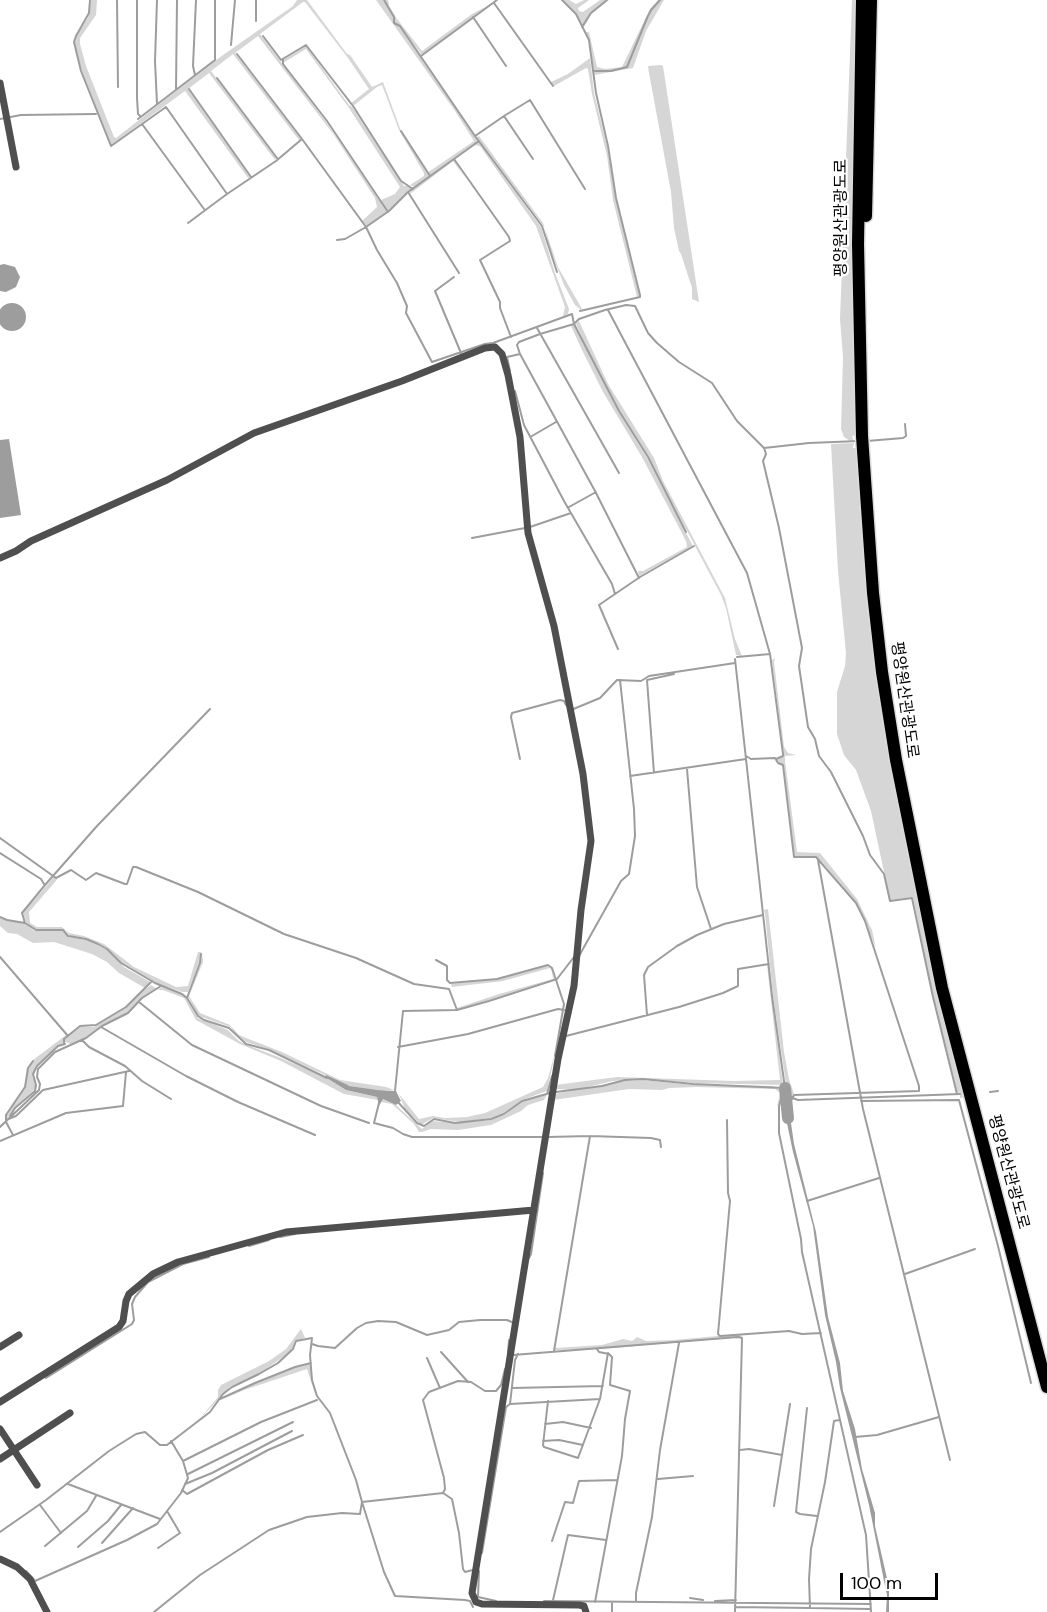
<!DOCTYPE html>
<html>
<head>
<meta charset="utf-8">
<style>
  body { margin:0 }
  #map { position:relative; width:1047px; height:1612px; overflow:hidden; background:#fff; font-family:"DM Sans",sans-serif }
  canvas { display:block }
  .scale { position:absolute; left:840px; top:1573px; width:98px; height:27px; box-sizing:border-box; border:3px solid #000; border-top:0; padding-left:8px; font-size:18px; line-height:21px; white-space:nowrap; color:#000; -webkit-text-stroke:4px #fff; paint-order:stroke }
</style>
</head>
<body>
<div id="map">
<canvas width="1047" height="1612"></canvas>
<div class="scale">100 m</div>
</div>
<script>
const ctx = document.querySelector('canvas').getContext('2d');
ctx.lineJoin = 'round';
function fill(path, color) { ctx.fillStyle = color; ctx.fill(path, 'evenodd'); }
const poly = rows => new Path2D(rows.map(r => 'M' + r).join(''));
function stroke(path, color, width, dash) { ctx.strokeStyle = color; ctx.lineWidth = width; ctx.lineCap = dash ? 'butt' : 'round'; ctx.setLineDash(dash || []); ctx.stroke(path); }
function label(font, color, halo, rows, align = 'center') {
  ctx.font = font + ' "DM Sans","Noto Sans KR",sans-serif'; ctx.lineWidth = 4.5; ctx.setLineDash([]); ctx.textBaseline = 'middle'; ctx.strokeStyle = halo; ctx.fillStyle = color; for (const [text, x, y, turn = 0] of rows) {
    ctx.save(); ctx.translate(x, y); ctx.rotate((+turn || 0) * Math.PI / 180); ctx.textAlign = isNaN(turn) ? turn : align; if (halo) ctx.strokeText(text, 0, 0); ctx.fillText(text, 0, 0); ctx.restore();
  }
}
fill(poly([
  [91,0,97,0,96,15,80,38,80,44,86,66,114,137,116,138,216,60,293,6,297,0,307,0,347,54,350,55,372,87,383,82,401,131,427,173,474,141,455,111,376,0,383,0,394,17,384,0,388,0,389,6,397,19,422,51,472,14,493,3,422,55,400,26,395,24,400,27,422,58,478,141,541,227,555,273,569,309,568,314,563,316,565,307,536,226,480,146,475,145,455,159,476,142,453,159,466,179,453,161,410,194,411,190,408,191,388,211,381,200,395,194,400,187,349,108,306,49,283,63,283,60,306,46,349,105,352,107,404,186,410,186,413,189,415,187,410,185,424,176,424,173,399,130,382,85,377,87,353,106,350,104,369,89,348,58,305,2,303,2,260,34,326,122,387,212,367,226,362,221,377,207,375,198,334,135,258,36,235,53,301,139,299,140,233,54,211,71,276,158,275,160,209,73,188,89,250,177,248,178,185,91,111,145,82,71,74,42,76,36,88,18],
  [563,0,569,0,576,4,584,0,589,0,578,8,579,11,583,12,600,0,609,0,591,14,584,27,576,13],
  [658,0,664,0,646,31,633,68,594,75,590,40,586,32,589,32,597,67,605,69,622,67,650,9],
  [852,0,859,0,857,435,852,436,854,441,850,441,844,437,841,429,843,357,840,319],
  [590,58,594,93,607,146,616,199,622,220,640,296,637,297,613,200,607,156,592,94,588,69,586,68,554,86,551,82,568,74],
  [661,65,663,66,699,302,692,299,692,288,681,254,679,251,674,228,671,192,649,73,648,66],
  [479,136,543,223,558,267,582,309,581,310,575,305,564,285,548,244,545,228,479,140,477,137],
  [579,321,608,384,654,458,663,481,725,598,735,639,742,656,736,655,726,608,721,595,648,457,619,410,597,369,618,411,647,458,693,546,639,576,638,571,643,571,687,547,686,541,642,457,603,392,581,348,571,326,574,324,576,326,588,351,576,324],
  [854,443,853,448,856,448,870,605,883,719,924,928,965,1097,960,1098,960,1093,957,1092,933,997,913,897,890,900,871,811,856,770,844,755,837,734,837,692,845,666,846,653,838,571,831,444],
  [775,658,774,662,784,747,788,753,796,755,785,756,785,761,797,852,820,853,857,899,872,930,876,948,856,902,823,863,816,857,796,857,794,855,784,768,783,765,777,761,778,758,784,756,772,660],
  [54,877,57,879,55,882,29,912,30,923,37,927,62,927,69,933,84,936,104,944,134,967,176,987,188,986,198,952,201,952,199,963,188,992,182,992,156,983,121,962,107,948,98,943,86,938,70,936,65,930,60,929,36,930,30,927,26,922,23,913],
  [768,909,784,1052,789,1079,794,1094,792,1096,786,1084,773,996,765,914,764,910],
  [0,918,24,923,35,931,62,930,68,937,86,940,98,945,107,950,124,967,150,982,145,988,119,973,107,962,92,954,54,942,33,943,17,934,8,933,0,926],
  [202,952,203,962,189,996,200,1013,230,1025,239,1035,246,1038,282,1052,340,1080,386,1087,394,1090,372,1090,347,1085,268,1049,246,1042,235,1034,231,1027,198,1016,188,996,201,963],
  [767,965,768,965,783,1085,694,1083,643,1079,613,1081,575,1090,556,1089,555,1085,617,1077,734,1081,780,1080],
  [547,966,552,969,554,979,458,1010,457,1008,499,994,553,979,552,972,550,968,503,981,452,987,451,984,497,979],
  [151,985,157,989,142,997,128,1013,102,1025,85,1038,71,1044,65,1042,65,1039,80,1027,94,1027,126,1008,140,993],
  [162,987,182,994,186,998,198,1018,228,1030,239,1041,247,1045,276,1056,325,1077,346,1090,377,1097,378,1100,344,1094,281,1061,240,1044,196,1020,184,998,163,990,158,990],
  [66,1035,68,1036,63,1039,63,1043,36,1066,33,1074,36,1085,34,1090,15,1108,6,1120,7,1115,25,1087,28,1068,33,1060],
  [556,1049,547,1091,522,1100,504,1113,490,1118,461,1122,433,1118,421,1125,405,1109,399,1094,419,1119,433,1116,445,1118,467,1117,485,1113,543,1087,548,1078],
  [642,1080,694,1085,772,1086,782,1089,783,1096,777,1107,780,1093,775,1089,697,1087,669,1088,662,1090,629,1089,553,1100,554,1094,624,1081],
  [547,1094,544,1100,528,1105,521,1111,491,1125,458,1130,431,1129,422,1132,419,1132,414,1124,392,1104,381,1102,383,1099,396,1105,422,1129,432,1121,455,1123,491,1120,505,1115,522,1101],
  [301,1329,305,1338,295,1341,293,1349,286,1355,259,1374,231,1386,198,1421,218,1397,218,1390,221,1385,269,1361,286,1349],
  [728,1335,741,1335,742,1337,601,1349,555,1350,555,1348,602,1345,623,1339,632,1341,637,1337,646,1341,674,1340],
  [311,1364,312,1380,317,1400,307,1369,244,1390,219,1401,255,1383,295,1367]
]), '#d6d6d6');
fill(poly([
  [4,264,15,267,20,277,16,287,6,292,0,291,0,265],
  '-2 317a14 14 0 1 1 28 0a14 14 0 1 1-28 0Z',
  [9,439,21,515,0,518,0,440],
  [326,1075,350,1086,377,1090,396,1091,401,1101,396,1105,383,1099,379,1106,377,1097,346,1090,325,1077],
  [783,1104,792,1104,789,1109,794,1144,816,1232,828,1317,840,1363,843,1391,855,1429,862,1469,875,1513,875,1526,889,1587,889,1612,886,1612,887,1595,884,1581,869,1505,840,1388,836,1362,825,1315,813,1226,793,1152]
]), '#9d9d9d');
stroke(poly([
  [90,0,89,13,76,36,74,42,81,71,111,146,166,107,227,194],
  [117,0,118,87],
  [137,0,137,98,138,114,140,116],
  [384,0,394,17,394,23,400,26,475,136,542,226,557,272],
  [562,0,576,14,589,40,596,93,608,146,616,198,640,295,640,297,580,311],
  [494,3,553,86],
  [473,17,506,66],
  [256,21,256,0],
  [582,27,591,13,607,0],
  [263,36,281,60,306,45,353,106,401,181,413,189],
  [231,45,235,0],
  [237,54,302,139],
  [421,56,497,0],
  [283,59,283,64,327,121,388,212],
  [593,71,611,71,627,67,647,18,651,10,660,0],
  [195,75,193,66,196,0],
  [217,78,277,158],
  [189,89,251,177],
  [176,90,177,0],
  [157,104,155,61,157,0],
  [504,116,530,100,585,189],
  [0,119,21,115,96,114],
  [138,119,215,60,215,0],
  [142,124,204,209],
  [401,131,430,176],
  [475,136,504,116,533,159],
  [454,159,509,237,510,241,480,260,500,302,500,308,511,337],
  [408,192,459,273],
  [188,223,227,194,276,161,302,139,366,227,377,250,397,283,407,306,406,313,432,362,485,344,493,343,572,314],
  [337,240,345,239,366,227,389,211,408,192,479,141],
  [454,277,435,291,461,353],
  [608,310,747,573,770,654,737,657],
  [572,314,574,324,619,411,648,457,686,532],
  [537,328,619,473],
  [510,371,507,357,520,354],
  [515,391,524,425,564,501,612,584,615,594,599,605,618,649],
  [532,436,556,422],
  [867,441,903,438,906,436,905,424],
  [764,448,809,443,859,441],
  [569,507,596,492],
  [530,527,571,513],
  [472,538,525,528],
  [639,578,595,491,520,354,517,345,519,342,540,334,574,324,579,319,605,310,626,305,635,306,648,333,657,343,679,362,712,383,737,421,764,448,766,454,763,461,779,528,802,648,799,666,808,727,815,739,819,756,831,772,863,836,870,855,884,874,890,901,912,898,933,997,957,1094],
  [615,594,640,577,694,546],
  [770,654,783,754,783,756,776,759],
  [571,710,600,698,617,680,641,681,649,676,735,663],
  [746,756,751,759,775,758,778,763,783,765,794,857,816,857,856,903,865,921,919,1086,919,1091,794,1095,792,1099],
  [520,759,511,717,512,713,560,700,564,701,566,705],
  [687,769,697,887,711,929],
  [654,773,647,680,674,674],
  [630,776,746,759],
  [0,838,56,878,71,870,86,880,96,873,125,884,127,884,133,867,136,867,198,892,284,934,356,958,414,984,449,989,457,1010],
  [0,853,41,879,44,884],
  [818,860,863,1109,950,1460],
  [0,917,7,920,25,923,36,930,63,930,68,936,86,939,98,944,107,949,121,963,155,983,182,994,187,998,198,1016,204,1020,229,1028,246,1044,269,1050,327,1078],
  [25,923,22,913,45,885,97,826,210,709],
  [579,956,621,881,629,874,635,836,634,809,620,680],
  [0,957,68,1036],
  [436,960,447,966,447,980,450,983,497,979,548,965,552,968,564,1004,555,1056],
  [187,998,200,963,201,954],
  [139,1002,192,1045,321,1106,369,1123],
  [647,1015,644,975,648,967,677,946,697,935,724,924,763,915],
  [101,1027,186,1076,238,1102,315,1135],
  [566,1036,679,1007,723,993,738,986,738,969,769,964],
  [82,1040,89,1047,125,1066,142,1081,171,1099],
  [64,1043,64,1039,80,1026,96,1025,126,1007,152,981],
  [398,1047,468,1034,558,1009,564,1010],
  [33,1061,28,1068,25,1087,6,1115,6,1120,16,1116,43,1090,129,1071],
  [395,1091,403,1011,457,1010,489,1001,557,979,574,957],
  [556,1092,602,1086,625,1080,643,1079,693,1084,785,1088,772,996,735,659],
  [990,1092,998,1091],
  [547,1094,552,1076],
  [397,1101,417,1123,424,1126,434,1119,455,1123,491,1119,504,1114,522,1101,550,1093],
  [861,1101,959,1100,998,1246,1031,1383],
  [379,1103,374,1123,393,1128,403,1134,412,1137,543,1137],
  [10,1116,15,1108,35,1091,36,1085,33,1074,37,1066,58,1046,65,1044],
  [727,1120,728,1193,730,1201,718,1334,720,1336,789,1331,802,1334,821,1333],
  [6,1122,13,1135],
  [0,1127,39,1090,40,1084,37,1077,38,1069,55,1052,86,1038,102,1026,128,1013,142,998,161,986],
  [548,1137,590,1136,651,1138,660,1140,661,1147],
  [0,1141,66,1113,123,1106,126,1072],
  [807,1201,879,1178],
  [280,1237,295,1234],
  [249,1246,269,1240],
  [529,1258,531,1254,543,1173],
  [905,1274,975,1249],
  [312,1344,318,1346,335,1348,357,1328,366,1323,378,1321,396,1322,427,1335,449,1330,459,1322,480,1320,507,1320,514,1323],
  [554,1351,590,1136],
  [441,1352,468,1382],
  [508,1352,509,1340],
  [513,1355,738,1337,742,1338,735,1612],
  [427,1358,440,1388],
  [46,1378,132,1324,134,1320,132,1304,135,1297,148,1282,183,1264,209,1257],
  [513,1388,603,1386],
  [220,1399,255,1383,295,1367,311,1363],
  [548,1401,543,1445,544,1447,578,1458,600,1399,608,1353],
  [510,1404,600,1399],
  [807,1408,796,1512,800,1514,817,1516],
  [545,1424,563,1422,591,1428],
  [855,1437,877,1435,939,1417],
  [543,1441,559,1440,583,1445],
  [740,1450,749,1449,782,1455],
  [183,1461,261,1422,317,1400],
  [188,1474,293,1422],
  [658,1479,693,1476],
  [68,1484,160,1519],
  [185,1484,212,1473,292,1431],
  [182,1490,187,1494,268,1450,303,1435],
  [443,1493,452,1499,459,1533,463,1569,465,1572,473,1570],
  [40,1505,61,1533],
  [774,1506,790,1404],
  [0,1532,46,1500,109,1451,136,1434,145,1432,160,1445,167,1445,210,1412,223,1394,232,1387,259,1374,278,1363,293,1349,296,1341,312,1338,310,1355,312,1380,317,1396,330,1413,356,1480,362,1502,360,1514,342,1513,307,1517,269,1530,200,1575,154,1612],
  [552,1541,565,1502,573,1503,579,1481,617,1480],
  [102,1543,133,1508],
  [45,1546,87,1511,96,1496],
  [78,1547,108,1521,121,1505],
  [158,1548,180,1533,167,1511],
  [482,1553,506,1407,510,1404,515,1360,518,1354],
  [26,1571,35,1581,127,1540,157,1524,181,1493,188,1478,183,1461,171,1441],
  [479,1571,478,1597,496,1601],
  [690,1598,703,1600],
  [553,1600,568,1535,606,1540],
  [544,1601,871,1604],
  [715,1601,736,1600],
  [595,1602,622,1456,625,1419,630,1391,610,1385,612,1357,609,1354,599,1352,597,1349],
  [636,1602,636,1593,652,1517,660,1450,679,1343],
  [473,1607,470,1601,465,1600,395,1596,384,1572,362,1502,443,1493,445,1489,444,1478,423,1400,429,1392,458,1381,471,1382,485,1391,496,1391,501,1385,505,1369],
  [735,1607,810,1608,809,1579,811,1549,825,1482,834,1421,839,1420],
  [810,1608,870,1609],
  [612,1612,612,1603],
  [871,1612,866,1535,802,1252,801,1239,779,1133,779,1106,781,1099,787,1096,798,1100,960,1094]
]), '#9d9d9d', 2);
stroke(poly([
  [785,1088,788,1118]
]), '#9d9d9d', 12);
const highway = poly([
  [862,0,858,244,862,436,873,593,882,672,896,760,942,988,1047,1387],
  [866,216,871,0]
]);
stroke(highway, '#dbdbdb', 15);
stroke(poly([
  [0,83,16,167],
  [0,558,16,551,31,541,167,480,254,433,402,381,485,348,495,347,502,354,508,375,520,437,528,533,554,626,583,774,591,841,581,910,574,986,558,1059,472,1593,476,1602,482,1604,579,1605,584,1606,586,1612],
  [0,1347,19,1335],
  [0,1402,119,1327,123,1321,126,1301,129,1294,153,1274,178,1262,286,1232,534,1210],
  [0,1429,37,1485],
  [0,1459,70,1413],
  [0,1559,17,1567,30,1579,47,1612]
]), '#4f4f4f', 7);
stroke(highway, '#000', 12);
label('16px', '#000', '#fff', [
  ["평양원산관광도로",842,218,-90],
  ["평양원산관광도로",904,700,82],
  ["평양원산관광도로",1008,1172,75]
]);
</script>
</body>
</html>
